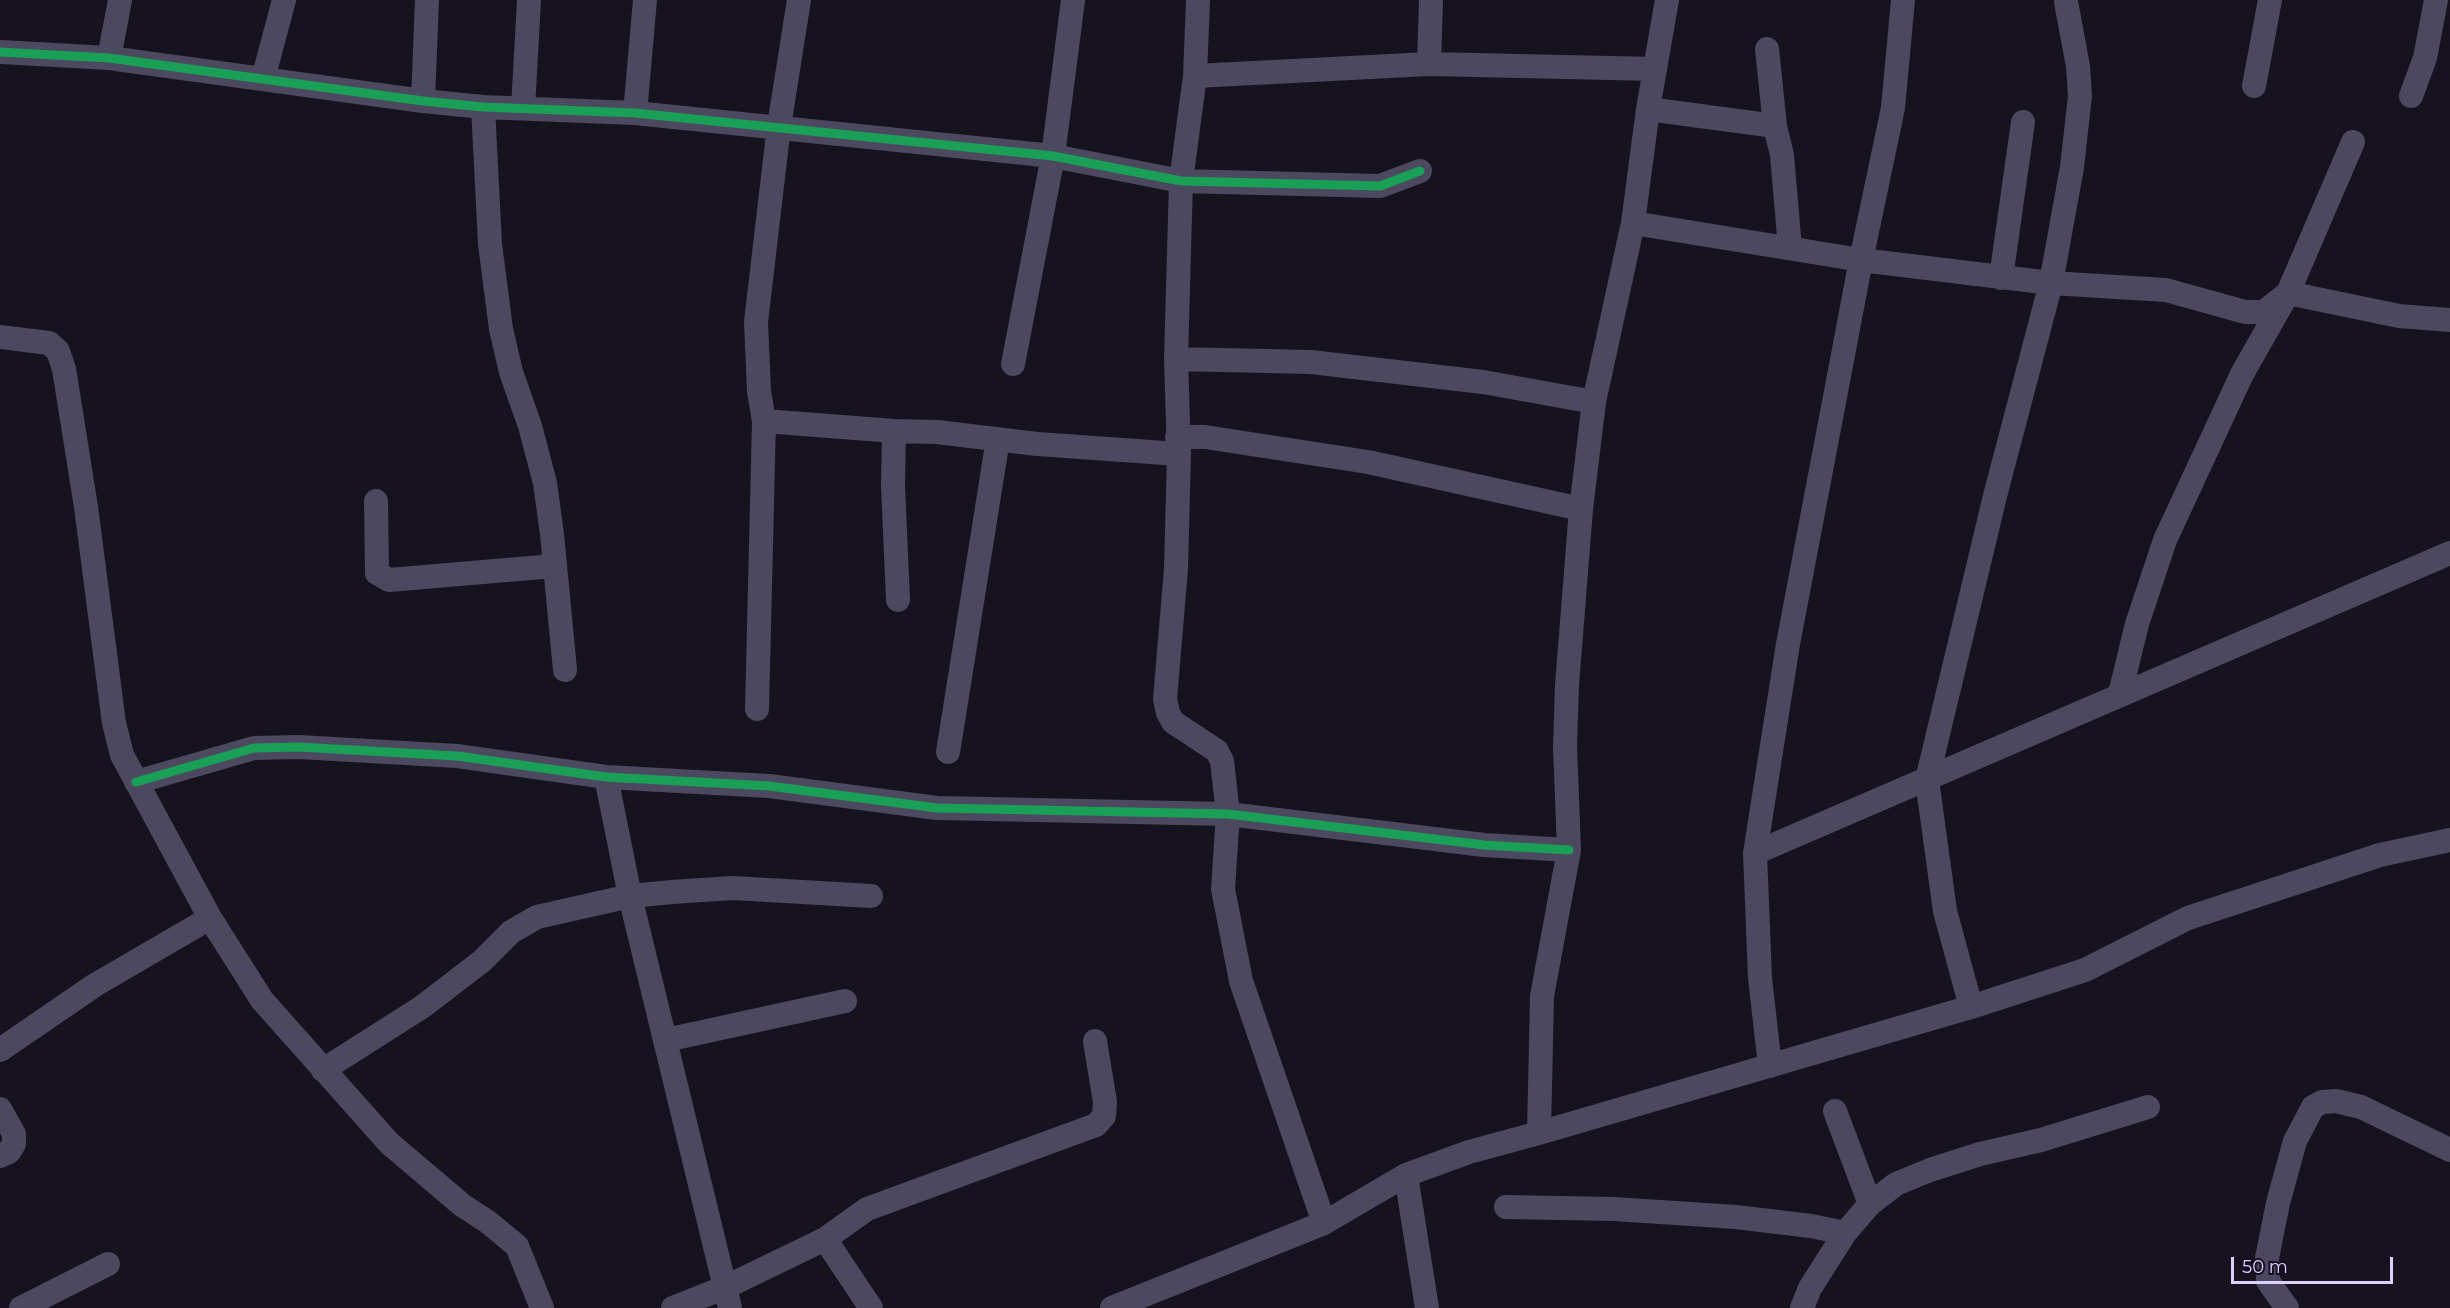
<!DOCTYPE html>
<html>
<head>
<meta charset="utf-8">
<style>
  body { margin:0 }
  #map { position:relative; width:2450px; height:1308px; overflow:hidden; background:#16131e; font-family:Montserrat,sans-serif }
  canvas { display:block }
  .scale { position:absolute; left:2231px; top:1257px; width:162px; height:27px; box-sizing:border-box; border:3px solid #dcd0ff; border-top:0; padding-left:8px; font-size:18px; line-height:21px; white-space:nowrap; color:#dcd0ff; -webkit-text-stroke:4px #150e23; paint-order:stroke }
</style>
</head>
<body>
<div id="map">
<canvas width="2450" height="1308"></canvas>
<div class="scale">50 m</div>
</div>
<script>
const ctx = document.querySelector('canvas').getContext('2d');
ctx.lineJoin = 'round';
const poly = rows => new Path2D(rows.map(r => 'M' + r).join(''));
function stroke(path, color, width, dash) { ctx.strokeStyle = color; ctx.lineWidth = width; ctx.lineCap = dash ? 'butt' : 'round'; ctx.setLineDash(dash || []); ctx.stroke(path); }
stroke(poly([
  [1198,0,1195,76,1181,181,1176,359,1179,454,1176,569,1165,699,1168,713,1173,722,1217,751,1222,761,1228,814,1223,889,1241,981,1324,1223],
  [1767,49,1775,126,1782,155,1790,248],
  [0,52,109,58,423,101,483,107,635,113,1053,156,1181,181,1380,186,1420,171],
  [109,58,120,0],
  [1429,64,1431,0],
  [1195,76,1429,64,1655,69],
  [263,79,284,0],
  [2254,86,2270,0],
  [2411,96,2425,58,2436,0],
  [423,101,427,0],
  [483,107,490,244,501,329,511,372,530,426,545,483,552,534,565,670],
  [523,108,529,0],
  [1648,109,1775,126],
  [635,113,645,0],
  [1633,223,1861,260,2051,283,2166,290,2245,312,2264,312,2288,293,2399,316,2450,320],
  [2001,278,2023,122],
  [0,337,49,343,58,351,64,369,86,507,114,723,122,755,210,918,262,1000,389,1143,462,1205,488,1222,517,1246,542,1308],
  [1176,359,1311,362,1483,382,1594,402],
  [1013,364,1053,156,1073,0],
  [764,421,894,431,937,432,1037,444,1179,454],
  [894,431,893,485,898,600],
  [1177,437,1205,437,1368,462,1581,509],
  [376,501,377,573,389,580,554,566],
  [2120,694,2137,624,2165,540,2242,374,2288,293,2353,142],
  [757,709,764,421,759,391,756,322,779,126,799,0],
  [948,752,998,439],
  [606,777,630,896,730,1308],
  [136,782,254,748,299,747,457,756,606,777,769,786,937,808,1228,814,1484,845,1569,850],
  [1755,853,2450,553],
  [1971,1007,1945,911,1927,780,1995,496,2051,283,2072,167,2080,96,2078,66,2066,2],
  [666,1040,845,1001],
  [0,1050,95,985,210,918],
  [1770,1066,1760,978,1755,853,1788,644,1861,260,1893,108,1903,0],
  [323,1070,422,1007,482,961,511,932,537,917,630,896,672,892,733,888,871,896],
  [0,1109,14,1134,14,1144,9,1152,0,1156],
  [1835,1111,1870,1204],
  [1539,1133,1542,996,1569,850,1565,746,1567,685,1581,509,1594,402,1633,223,1648,109,1667,0],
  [1406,1175,1427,1308],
  [1506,1207,1614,1209,1736,1217,1811,1226,1845,1233],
  [825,1239,871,1308],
  [21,1308,108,1264],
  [673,1308,726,1287,825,1239,867,1209,1096,1125,1104,1116,1105,1102,1095,1041],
  [1112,1308,1324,1223,1406,1175,1469,1152,1539,1133,1971,1007,2085,970,2188,918,2380,855,2450,840],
  [1802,1308,1810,1288,1845,1233,1870,1204,1896,1184,1930,1170,1980,1154,2041,1140,2148,1107],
  [2287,1308,2268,1281,2267,1258,2278,1203,2295,1141,2313,1107,2322,1102,2336,1101,2361,1107,2450,1150]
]), '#4c485f', 24);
stroke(poly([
  [0,52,109,58,423,101,483,107,635,113,1053,156,1181,181,1380,186,1420,171],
  [136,782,254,748,299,747,457,756,606,777,769,786,937,808,1228,814,1484,845,1569,850]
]), '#1a9f57', 9);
</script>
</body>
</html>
